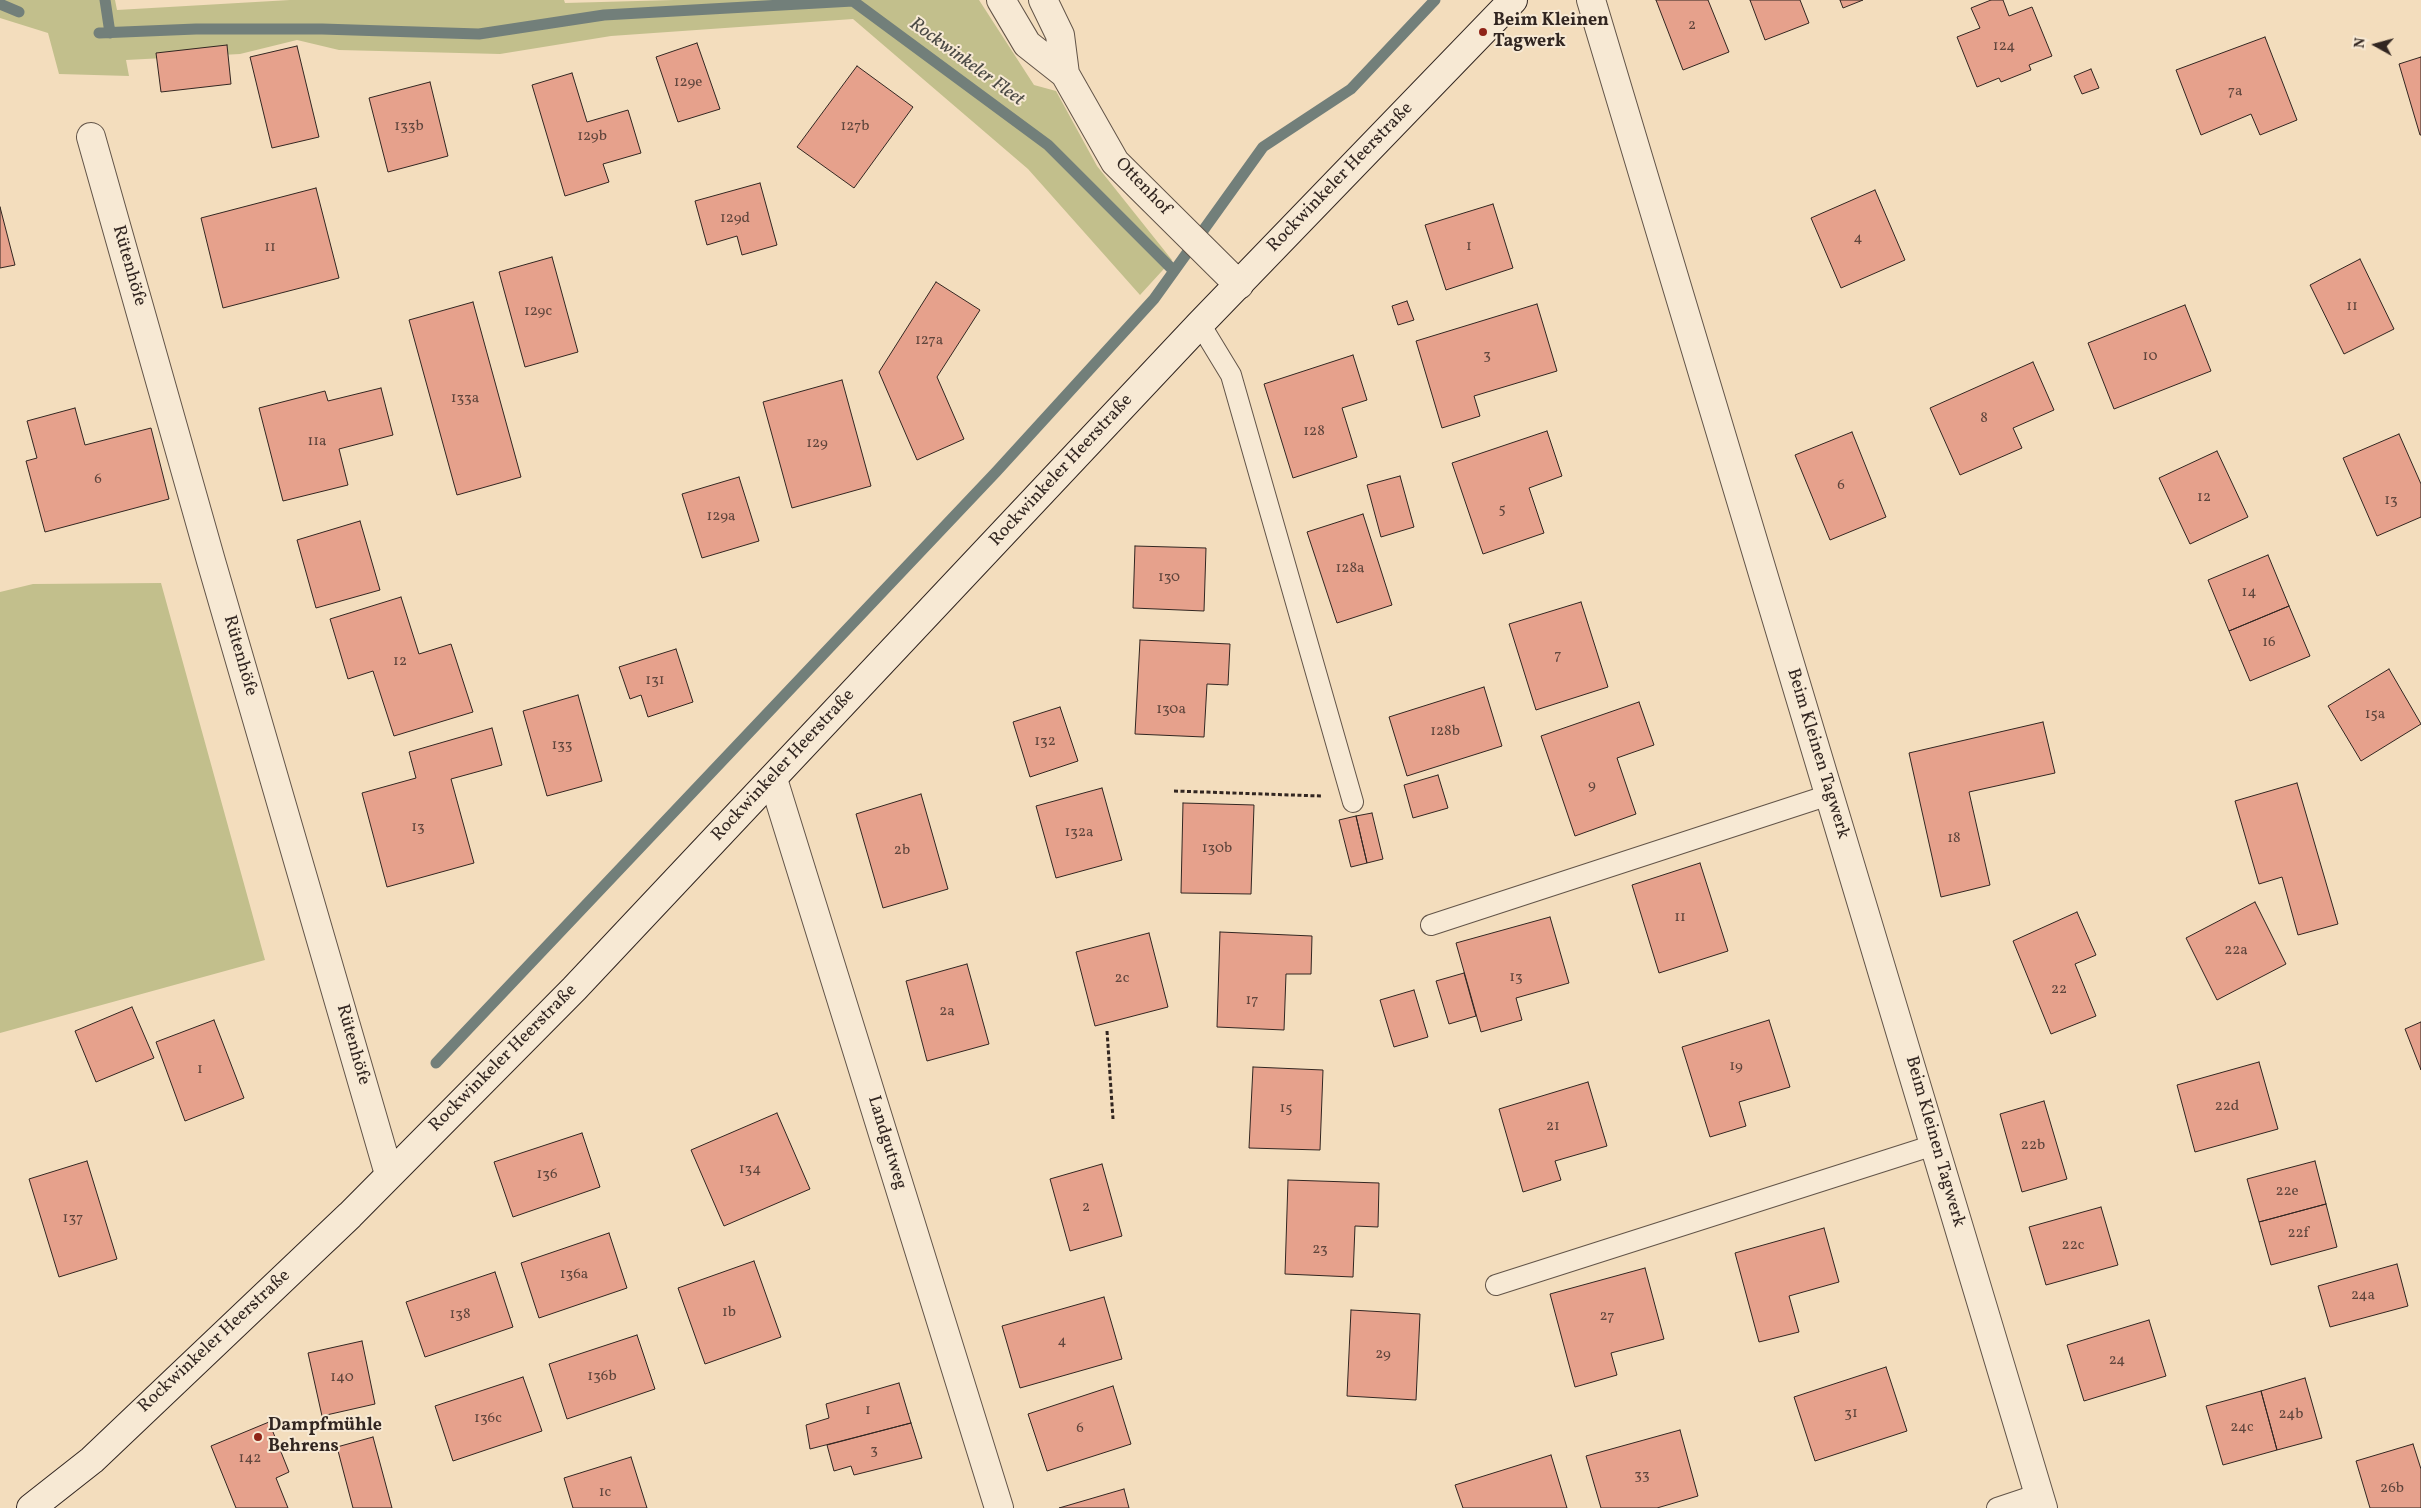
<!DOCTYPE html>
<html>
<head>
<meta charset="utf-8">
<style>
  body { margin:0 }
  #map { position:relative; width:2421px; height:1508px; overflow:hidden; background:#f3ddbd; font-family:Vollkorn,serif }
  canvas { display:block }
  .north { position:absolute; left:2351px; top:20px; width:50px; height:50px; -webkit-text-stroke:4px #f7e9d4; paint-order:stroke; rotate:277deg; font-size:14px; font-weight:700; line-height:20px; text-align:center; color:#322621 }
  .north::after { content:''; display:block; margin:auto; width:18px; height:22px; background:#322621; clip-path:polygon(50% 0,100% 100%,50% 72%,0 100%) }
</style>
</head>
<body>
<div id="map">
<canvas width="2421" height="1508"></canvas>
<div class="north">N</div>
</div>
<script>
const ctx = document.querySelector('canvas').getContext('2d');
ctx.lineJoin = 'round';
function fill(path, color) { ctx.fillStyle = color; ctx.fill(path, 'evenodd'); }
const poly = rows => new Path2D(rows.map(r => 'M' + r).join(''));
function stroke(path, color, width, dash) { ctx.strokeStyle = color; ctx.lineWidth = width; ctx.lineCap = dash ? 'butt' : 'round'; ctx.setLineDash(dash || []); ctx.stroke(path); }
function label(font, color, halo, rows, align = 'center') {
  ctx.font = font + ' Vollkorn,serif'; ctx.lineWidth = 4; ctx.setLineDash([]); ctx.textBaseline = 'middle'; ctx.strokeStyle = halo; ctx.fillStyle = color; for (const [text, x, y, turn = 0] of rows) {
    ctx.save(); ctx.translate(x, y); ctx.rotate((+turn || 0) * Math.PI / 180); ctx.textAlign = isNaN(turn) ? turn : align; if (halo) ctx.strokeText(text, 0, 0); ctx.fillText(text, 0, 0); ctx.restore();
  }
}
fill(poly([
  [0,0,115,0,117,10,290,0,564,0,565,3,674,0,979,0,1034,85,1056,91,1097,166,1172,260,1140,295,1028,169,853,19,611,36,500,54,339,50,297,40,240,54,126,60,129,76,59,74,48,33,0,18],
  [161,583,265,960,0,1033,0,592,33,584]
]), '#c2bf8c');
stroke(poly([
  [105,0,110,33],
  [0,4,19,12],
  [99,33,196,29,322,29,479,34,604,15,853,1,1048,145,1174,271],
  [436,1063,996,472,1154,299,1263,147,1351,89,1435,0]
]), '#727f7a', 11);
const building = poly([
  [1656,0,1708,0,1729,52,1683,70,1656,0],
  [1750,0,1800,0,1809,23,1765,40,1750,0],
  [1840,0,1863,0,1843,8,1840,0],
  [1991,0,2003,0,2009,16,2032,7,2052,56,2029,65,2031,70,2001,82,1999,78,1977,87,1957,37,1980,28,1971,8,1991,0],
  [2265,37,2297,120,2260,135,2251,114,2201,135,2176,70,2265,37],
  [697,43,720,109,678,122,656,57,697,43],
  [227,45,231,84,161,92,156,53,227,45],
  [297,46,319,137,272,148,250,57,297,46],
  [2421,57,2421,135,2420,135,2399,64,2421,57],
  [857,66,913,107,854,188,797,147,857,66],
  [2091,69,2099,88,2082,94,2074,76,2091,69],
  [572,73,587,122,628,110,641,153,603,164,609,182,565,196,532,85,572,73],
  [430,82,448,156,388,172,369,98,430,82],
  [760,183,777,245,742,255,737,236,707,245,695,201,760,183],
  [316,188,339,278,223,308,201,218,316,188],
  [1875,190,1905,260,1841,288,1811,218,1875,190],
  [1493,204,1513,268,1446,290,1425,225,1493,204],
  [0,207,15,265,0,268,0,207],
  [552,257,578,352,525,367,499,272,552,257],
  [2360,259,2394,329,2344,354,2310,285,2360,259],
  [936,282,980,310,937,377,964,439,917,460,879,372,936,282],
  [1407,301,1414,320,1398,325,1392,306,1407,301],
  [473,302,521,477,457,495,409,320,473,302],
  [1537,304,1557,371,1474,396,1480,416,1442,428,1416,341,1537,304],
  [2185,305,2211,371,2114,409,2088,343,2185,305],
  [1353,355,1367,400,1342,408,1357,457,1293,478,1264,384,1353,355],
  [2033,362,2054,410,2013,428,2022,448,1960,475,1930,408,2033,362],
  [842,380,871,486,792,508,763,402,842,380],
  [381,388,393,435,339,449,348,485,283,501,259,408,325,391,328,401,381,388],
  [75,408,85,445,151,428,169,499,45,532,26,461,37,458,27,421,75,408],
  [1547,431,1562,476,1529,488,1544,533,1483,554,1452,463,1547,431],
  [1852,432,1886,517,1830,540,1795,455,1852,432],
  [2399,434,2421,484,2421,517,2377,536,2343,458,2399,434],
  [2217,451,2248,517,2190,544,2159,478,2217,451],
  [1400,476,1414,527,1381,537,1367,485,1400,476],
  [739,477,759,541,702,558,682,494,739,477],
  [1363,514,1392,605,1337,623,1307,532,1363,514],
  [360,521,380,590,316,608,297,540,360,521],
  [1135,546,1206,548,1204,611,1133,608,1135,546],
  [2268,555,2289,606,2229,631,2208,580,2268,555],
  [401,597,419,654,451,644,473,712,394,736,373,671,348,679,330,619,401,597],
  [1581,602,1608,687,1536,710,1509,624,1581,602],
  [2289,606,2310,656,2250,681,2229,631,2289,606],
  [1140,640,1230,644,1228,685,1207,684,1204,737,1135,734,1140,640],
  [676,649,693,702,648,717,641,695,630,699,619,667,676,649],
  [2389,669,2421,724,2361,761,2328,706,2389,669],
  [1484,687,1502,746,1407,776,1389,717,1484,687],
  [578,695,602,781,547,796,523,711,578,695],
  [1639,702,1654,745,1617,758,1636,814,1575,836,1541,736,1639,702],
  [1060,707,1078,761,1030,777,1013,722,1060,707],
  [2043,722,2055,773,1969,792,1990,885,1941,897,1909,753,2043,722],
  [492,728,502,765,451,779,474,863,387,887,362,793,416,778,409,752,492,728],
  [1438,775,1448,808,1413,818,1404,785,1438,775],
  [2297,783,2338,924,2298,935,2282,877,2259,884,2235,801,2297,783],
  [1102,788,1122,860,1056,878,1036,806,1102,788],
  [921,794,948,889,883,908,856,814,921,794],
  [1183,803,1254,805,1251,894,1181,893,1183,803],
  [1372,813,1383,859,1367,863,1356,816,1372,813],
  [1356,816,1367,863,1351,867,1339,820,1356,816],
  [1700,863,1728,951,1659,973,1632,885,1700,863],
  [2255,902,2286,964,2217,1000,2186,938,2255,902],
  [2077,912,2096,955,2075,964,2096,1016,2051,1034,2013,941,2077,912],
  [1550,917,1569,983,1516,998,1522,1020,1481,1032,1456,943,1550,917],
  [1220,932,1312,936,1311,974,1286,974,1284,1030,1217,1027,1220,932],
  [1149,933,1168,1007,1095,1026,1076,952,1149,933],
  [967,964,989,1044,927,1061,906,981,967,964],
  [1464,973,1476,1016,1449,1024,1436,981,1464,973],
  [1414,990,1428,1037,1394,1047,1380,1000,1414,990],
  [132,1007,154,1058,96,1082,75,1031,132,1007],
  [214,1020,244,1098,185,1121,156,1042,214,1020],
  [1769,1020,1790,1087,1739,1102,1746,1126,1710,1137,1682,1047,1769,1020],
  [2421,1022,2421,1070,2405,1029,2421,1022],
  [2259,1062,2278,1129,2195,1152,2177,1085,2259,1062],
  [1253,1067,1323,1070,1320,1150,1249,1148,1253,1067],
  [1588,1082,1607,1146,1555,1161,1561,1180,1523,1192,1499,1109,1588,1082],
  [2044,1101,2067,1179,2022,1192,2000,1114,2044,1101],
  [777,1113,810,1189,724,1226,691,1150,777,1113],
  [582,1133,600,1187,513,1217,494,1162,582,1133],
  [87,1161,117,1259,59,1277,29,1179,87,1161],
  [2315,1161,2326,1204,2259,1222,2247,1179,2315,1161],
  [1102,1164,1122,1236,1070,1251,1050,1179,1102,1164],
  [1288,1180,1379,1183,1378,1227,1355,1226,1353,1277,1285,1274,1288,1180],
  [2326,1204,2337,1247,2271,1265,2259,1222,2326,1204],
  [2101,1207,2118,1265,2046,1285,2029,1227,2101,1207],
  [1824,1228,1839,1282,1789,1296,1799,1332,1759,1342,1735,1253,1824,1228],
  [609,1233,627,1288,539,1318,521,1263,609,1233],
  [754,1261,781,1337,705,1364,678,1288,754,1261],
  [2397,1264,2408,1306,2330,1327,2318,1286,2397,1264],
  [1645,1268,1664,1339,1611,1353,1617,1375,1575,1387,1550,1294,1645,1268],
  [495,1272,513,1327,425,1357,406,1302,495,1272],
  [1104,1297,1122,1359,1020,1388,1002,1326,1104,1297],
  [1351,1310,1420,1314,1416,1400,1347,1396,1351,1310],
  [2149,1320,2166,1376,2084,1401,2067,1345,2149,1320],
  [637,1335,655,1389,567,1419,549,1364,637,1335],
  [362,1341,375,1404,322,1416,308,1353,362,1341],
  [1886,1367,1907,1431,1815,1461,1794,1397,1886,1367],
  [523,1377,542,1431,453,1461,435,1406,523,1377],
  [2305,1378,2322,1438,2277,1450,2261,1391,2305,1378],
  [899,1383,911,1423,810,1449,806,1425,829,1418,826,1404,899,1383],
  [1113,1386,1131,1444,1047,1471,1028,1414,1113,1386],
  [2261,1391,2277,1450,2223,1465,2206,1406,2261,1391],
  [269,1422,289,1472,276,1478,288,1508,236,1508,211,1446,269,1422],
  [911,1423,922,1458,854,1475,851,1466,834,1471,827,1445,911,1423],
  [1680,1430,1698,1496,1657,1508,1601,1508,1586,1456,1680,1430],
  [373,1437,392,1508,353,1508,337,1447,373,1437],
  [2413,1444,2421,1469,2421,1508,2370,1508,2356,1461,2413,1444],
  [1551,1455,1567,1508,1463,1508,1455,1485,1551,1455],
  [631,1457,647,1508,573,1508,564,1478,631,1457],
  [1124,1489,1129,1508,1059,1508,1124,1489]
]);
fill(building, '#e6a18c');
stroke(building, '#322621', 1);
const lane = poly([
  [1200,324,1231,375,1353,802],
  [1431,925,1829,795],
  [1496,1285,1934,1145],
  [1997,1508,2039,1494]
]);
const street = poly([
  [1001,0,1027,44,1065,74,1115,162,1239,285],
  [1043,0,1060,35,1065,74],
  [1591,0,2043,1508],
  [91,137,211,561,389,1174],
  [773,779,999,1508]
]);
const secondary = poly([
  [31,1508,92,1460,350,1215,574,989,1200,324,1513,0]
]);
stroke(lane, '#625448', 22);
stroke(street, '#625448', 30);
stroke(secondary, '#322621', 30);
stroke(poly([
  [1174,791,1321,796],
  [1107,1031,1113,1119]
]), '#322621', 3, [4, 2.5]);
stroke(lane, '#f7e9d4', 20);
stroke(street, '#f7e9d4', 28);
stroke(secondary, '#f7e9d4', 28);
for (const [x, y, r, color] of [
  [1483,32,5,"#8f2418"],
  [258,1437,5,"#8f2418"]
]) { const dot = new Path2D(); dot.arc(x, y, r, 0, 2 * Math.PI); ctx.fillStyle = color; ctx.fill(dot); stroke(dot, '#f7e9d4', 2); }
label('15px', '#5f453c', null, [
  ["2",1692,26],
  ["124",2004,47],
  ["129e",688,83],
  ["7a",2235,92],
  ["133b",409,127],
  ["127b",855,127],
  ["129b",592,137],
  ["129d",735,219],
  ["4",1858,239],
  ["1",1469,247],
  ["11",270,248],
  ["11",2352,307],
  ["129c",538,312],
  ["127a",929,341],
  ["3",1487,356],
  ["10",2150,357],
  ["133a",465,399],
  ["8",1984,419],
  ["128",1314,432],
  ["11a",317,442],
  ["129",817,444],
  ["6",98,480],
  ["6",1841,486],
  ["12",2204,498],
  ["13",2391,501],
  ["5",1502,510],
  ["129a",721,517],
  ["128a",1350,569],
  ["130",1169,578],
  ["14",2249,593],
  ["16",2269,643],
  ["7",1558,656],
  ["12",400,662],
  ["131",655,681],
  ["130a",1171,710],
  ["15a",2375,715],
  ["128b",1445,732],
  ["132",1045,742],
  ["133",562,746],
  ["9",1592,786],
  ["13",418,828],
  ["132a",1079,833],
  ["18",1954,839],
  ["130b",1217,849],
  ["2b",902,851],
  ["11",1680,918],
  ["22a",2236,951],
  ["13",1516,978],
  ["2c",1122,979],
  ["22",2059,990],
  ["17",1252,1001],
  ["2a",947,1012],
  ["19",1736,1067],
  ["1",200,1070],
  ["22d",2227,1107],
  ["15",1286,1109],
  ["21",1553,1127],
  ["22b",2033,1146],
  ["134",750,1170],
  ["136",547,1175],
  ["22e",2287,1192],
  ["2",1086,1208],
  ["137",73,1219],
  ["22f",2298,1234],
  ["22c",2073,1246],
  ["23",1320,1250],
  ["136a",574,1275],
  ["24a",2363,1296],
  ["1b",729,1313],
  ["138",460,1315],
  ["27",1607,1317],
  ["4",1062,1342],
  ["29",1383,1355],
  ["24",2117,1361],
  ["136b",602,1377],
  ["140",342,1378],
  ["1",868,1411],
  ["31",1851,1414],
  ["24b",2291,1415],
  ["136c",488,1419],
  ["24c",2242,1428],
  ["6",1080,1429],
  ["3",874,1451],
  ["142",250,1459],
  ["33",1642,1476],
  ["26b",2392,1489],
  ["1c",605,1493]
]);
label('bold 18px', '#322621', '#f7e9d4', [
  ["Beim Kleinen",1493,22],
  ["Tagwerk",1493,43],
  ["Dampfmühle",268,1427],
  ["Behrens",268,1448]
], 'left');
label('18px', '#322621', '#f7e9d4', [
  ["Rockwinkeler Heerstraße",1341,178,-46],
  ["Ottenhof",1142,187,46],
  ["Rütenhöfe",128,266,74],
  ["Rockwinkeler Heerstraße",1062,471,-47],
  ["Rütenhöfe",239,656,74],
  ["Beim Kleinen Tagwerk",1817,754,73],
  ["Rockwinkeler Heerstraße",784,766,-47],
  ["Rütenhöfe",352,1045,74],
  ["Rockwinkeler Heerstraße",504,1059,-45],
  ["Beim Kleinen Tagwerk",1934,1142,74],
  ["Landgutweg",886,1143,73],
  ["Rockwinkeler Heerstraße",215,1342,-43]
]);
label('italic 19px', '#4c4b46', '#f7e9d4', [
  ["Rockwinkeler Fleet",966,63,36]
]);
</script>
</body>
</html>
